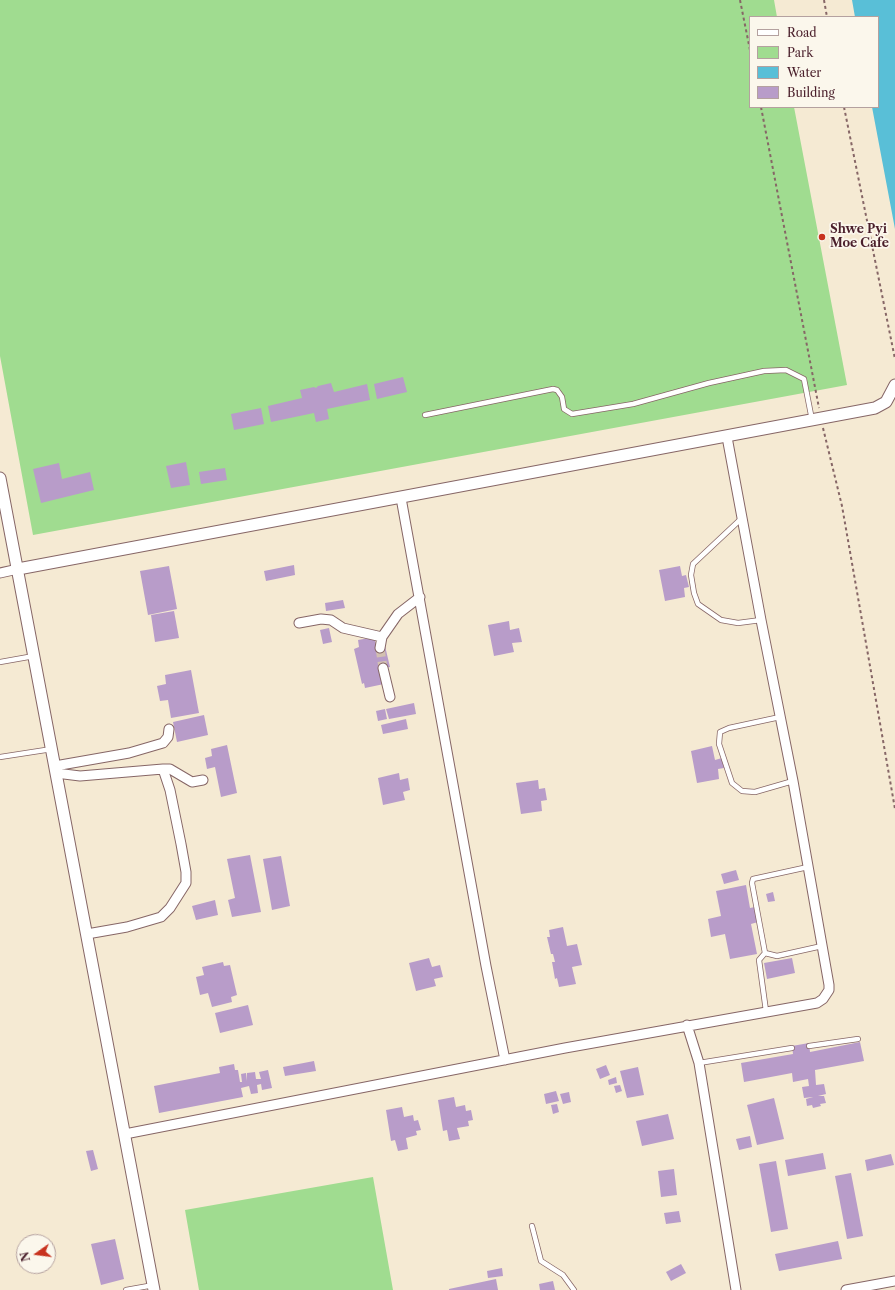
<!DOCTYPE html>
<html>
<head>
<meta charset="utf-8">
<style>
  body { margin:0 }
  #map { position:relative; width:895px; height:1290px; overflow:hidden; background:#f5ead3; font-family:"Libre Caslon Text",serif }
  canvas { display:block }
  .legend { position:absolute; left:749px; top:16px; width:130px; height:92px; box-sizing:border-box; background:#fbf7ec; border:1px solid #b4a19f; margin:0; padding:5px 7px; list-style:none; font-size:12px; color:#4a1f2b }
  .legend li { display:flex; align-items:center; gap:8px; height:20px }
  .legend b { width:20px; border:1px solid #b4a19f }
  .north { position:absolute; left:16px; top:1234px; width:40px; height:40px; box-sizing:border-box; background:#fbf7ec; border:1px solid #b4a19f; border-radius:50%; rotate:256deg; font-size:11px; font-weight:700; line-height:16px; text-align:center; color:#4a1f2b }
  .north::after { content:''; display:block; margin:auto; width:14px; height:18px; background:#c8321e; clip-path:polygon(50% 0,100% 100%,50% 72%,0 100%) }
</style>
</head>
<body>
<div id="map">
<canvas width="895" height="1290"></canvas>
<ul class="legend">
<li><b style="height:5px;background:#fff"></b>Road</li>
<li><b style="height:11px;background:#a0dc90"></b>Park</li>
<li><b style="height:11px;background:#59bfd7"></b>Water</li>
<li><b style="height:11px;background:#b89cc9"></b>Building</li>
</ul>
<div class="north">N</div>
</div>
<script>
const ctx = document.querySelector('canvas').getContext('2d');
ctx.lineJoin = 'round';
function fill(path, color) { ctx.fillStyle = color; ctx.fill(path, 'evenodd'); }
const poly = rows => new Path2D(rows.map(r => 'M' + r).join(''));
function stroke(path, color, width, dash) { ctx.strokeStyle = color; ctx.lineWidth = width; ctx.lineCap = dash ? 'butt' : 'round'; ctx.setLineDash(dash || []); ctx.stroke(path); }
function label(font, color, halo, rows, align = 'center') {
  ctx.font = font + ' "Libre Caslon Text",serif'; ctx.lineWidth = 3.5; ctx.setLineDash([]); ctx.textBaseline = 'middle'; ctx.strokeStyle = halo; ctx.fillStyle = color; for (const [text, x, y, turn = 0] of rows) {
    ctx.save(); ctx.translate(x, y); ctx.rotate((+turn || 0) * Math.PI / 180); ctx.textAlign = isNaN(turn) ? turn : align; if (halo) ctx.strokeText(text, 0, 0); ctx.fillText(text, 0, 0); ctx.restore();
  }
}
fill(poly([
  [0,0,774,0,777,17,750,17,750,107,794,107,847,385,33,535,0,356],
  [373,1177,393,1290,199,1290,185,1210]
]), '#a0dc90');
fill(poly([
  [852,0,895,0,895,229,872,107,878,107,878,17,855,17]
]), '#59bfd7');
fill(poly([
  [403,377,407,392,377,399,374,384],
  [331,383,334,392,367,384,370,400,327,409,329,419,316,422,314,413,271,422,268,406,302,398,300,390,314,387,316,388,318,386],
  [261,408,264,424,234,430,231,414],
  [186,462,190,485,171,488,166,466],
  [59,463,62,479,90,472,94,490,41,503,33,469],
  [225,468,227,480,201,484,199,472],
  [294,565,295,575,266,581,264,571],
  [169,566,177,609,148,615,140,571],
  [680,566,682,576,686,575,689,587,684,588,685,597,665,601,659,570],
  [343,600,345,608,326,611,325,603],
  [174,611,179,638,155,642,151,615],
  [509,621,510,630,519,628,522,642,512,643,514,652,494,656,488,625],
  [329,628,332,642,323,644,320,630],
  [374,637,377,649,385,646,390,667,380,669,384,684,365,688,364,683,362,684,354,649,359,647,358,640],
  [191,670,199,713,171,718,168,700,160,701,157,686,166,684,165,675],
  [414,703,416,714,389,719,386,709],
  [385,709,387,719,378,721,376,711],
  [204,715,208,735,177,742,173,722],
  [406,719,408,729,383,734,381,725],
  [227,745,237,793,221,797,215,767,207,769,205,758,212,756,211,749],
  [712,746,715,760,722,758,724,768,718,769,719,779,697,783,691,751],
  [399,773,400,780,408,778,410,790,403,792,405,800,383,805,378,778],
  [538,780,539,789,545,788,547,800,541,801,542,811,521,814,516,783],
  [250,855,261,912,232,917,228,900,235,898,227,859],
  [281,856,290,906,272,910,263,859],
  [736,870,739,880,724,884,721,874],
  [746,885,750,908,755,907,758,922,751,924,757,954,730,959,725,934,711,937,708,919,721,916,716,891],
  [773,892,775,901,768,902,766,894],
  [215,900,218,915,196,920,192,906],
  [563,927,567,946,577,944,582,965,572,967,576,984,559,987,557,978,555,979,552,962,555,962,553,954,551,954,547,937,550,937,549,930],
  [429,958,432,967,440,965,443,977,434,979,436,986,416,991,409,963],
  [792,958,795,973,767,979,764,963],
  [223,962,224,966,230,965,237,995,231,997,232,1002,212,1007,208,993,200,995,196,977,204,975,202,967],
  [248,1005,253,1025,220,1033,215,1013],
  [860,1042,864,1061,815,1070,816,1085,824,1084,826,1094,818,1096,824,1096,826,1103,820,1104,821,1106,813,1108,812,1105,807,1106,806,1099,813,1097,804,1098,802,1087,809,1086,808,1079,793,1082,792,1073,744,1082,741,1063,793,1054,792,1046,809,1043,810,1052],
  [314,1061,316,1071,285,1076,283,1067],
  [234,1064,235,1070,238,1070,240,1082,242,1082,241,1074,246,1073,247,1081,247,1073,255,1072,256,1079,261,1079,259,1072,268,1070,272,1088,262,1090,261,1084,257,1085,258,1093,251,1094,249,1086,241,1088,243,1097,159,1113,154,1086,220,1073,219,1067],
  [606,1065,610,1075,600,1079,596,1069],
  [638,1067,644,1095,627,1098,620,1071],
  [616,1077,617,1083,609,1085,608,1080],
  [620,1085,622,1091,616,1093,614,1086],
  [556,1091,559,1101,546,1104,544,1094],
  [569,1092,571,1102,563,1104,560,1094],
  [454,1097,456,1107,465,1105,466,1111,471,1110,473,1120,468,1121,469,1126,457,1128,460,1139,449,1141,447,1130,443,1131,438,1100],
  [774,1098,784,1139,757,1145,747,1105],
  [557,1104,559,1112,553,1114,551,1105],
  [402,1107,404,1117,413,1115,414,1121,418,1120,421,1130,416,1131,417,1135,406,1138,408,1149,398,1151,395,1140,391,1141,386,1110],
  [668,1114,674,1139,642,1146,636,1121],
  [750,1136,752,1147,739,1150,736,1139],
  [93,1150,98,1169,91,1171,86,1151],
  [823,1153,826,1169,788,1176,785,1160],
  [891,1154,894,1165,867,1171,865,1160],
  [776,1161,788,1229,771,1232,759,1164],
  [674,1169,677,1195,661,1197,658,1171],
  [851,1173,863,1236,847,1239,835,1176],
  [679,1211,681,1222,666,1224,664,1213],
  [115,1239,124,1279,101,1285,91,1244],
  [838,1241,842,1259,779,1271,775,1254],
  [681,1264,686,1273,671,1281,666,1272],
  [502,1268,503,1276,488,1278,487,1271],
  [496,1279,498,1290,449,1290,449,1289],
  [553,1281,555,1290,540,1290,539,1284]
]), '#b89cc9');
stroke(poly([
  [380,648,383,668]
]), '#d3c1b1', 9, [9, 4.5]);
const service = poly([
  [425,415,553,389,557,390,562,397,564,409,572,414,633,404,709,383,764,371,786,370,804,379,812,420],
  [742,518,693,564,691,575,694,593,698,604,721,620,738,623,761,620],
  [0,662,34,656],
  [780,717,729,728,720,732,719,744,732,783,742,791,755,792,793,781],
  [0,757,52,749],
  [765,953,777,956,822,946],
  [766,1011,759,960,765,953,752,883,753,879,808,867],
  [809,1046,858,1039],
  [699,1063,792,1048],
  [532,1226,541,1261,563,1275,574,1290],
  [126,1290,154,1285]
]);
const minor = poly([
  [401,498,486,966,505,1060],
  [0,573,18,569],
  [299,623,321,619,331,620,343,628,382,637],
  [380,648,382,637,398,614,420,597],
  [383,668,390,697],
  [55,766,129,753,163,743,168,737,169,729],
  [163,769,170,769,192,782,203,780],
  [56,773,80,776,163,769,170,790,181,844,186,872,186,883,170,908,161,917,127,927,87,934],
  [687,1025,699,1063,736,1290],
  [125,1134,565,1048,817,1003,823,999,829,990,829,985,793,781,761,620,727,437],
  [846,1290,895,1281]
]);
const tertiary = poly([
  [0,478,154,1290],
  [18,569,875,408,886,402,895,385]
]);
stroke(service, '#866666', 6);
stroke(minor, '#866666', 11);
stroke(tertiary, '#866666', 13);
stroke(poly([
  [740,0,750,50],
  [824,0,827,17],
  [761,107,819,408],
  [844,107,895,359],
  [823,428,842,506,895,809]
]), '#866666', 2, [3, 3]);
stroke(service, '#fff', 4.5);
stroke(minor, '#fff', 9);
stroke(tertiary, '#fff', 11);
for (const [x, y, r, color] of [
  [822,237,4,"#c8321e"]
]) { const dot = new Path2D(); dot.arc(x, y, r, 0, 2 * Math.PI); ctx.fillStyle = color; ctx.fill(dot); stroke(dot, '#fbf7ec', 1.5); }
label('bold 12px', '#4a1f2b', '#fbf7ec', [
  ["Shwe Pyi",830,230],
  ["Moe Cafe",830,244]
], 'left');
</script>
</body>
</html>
